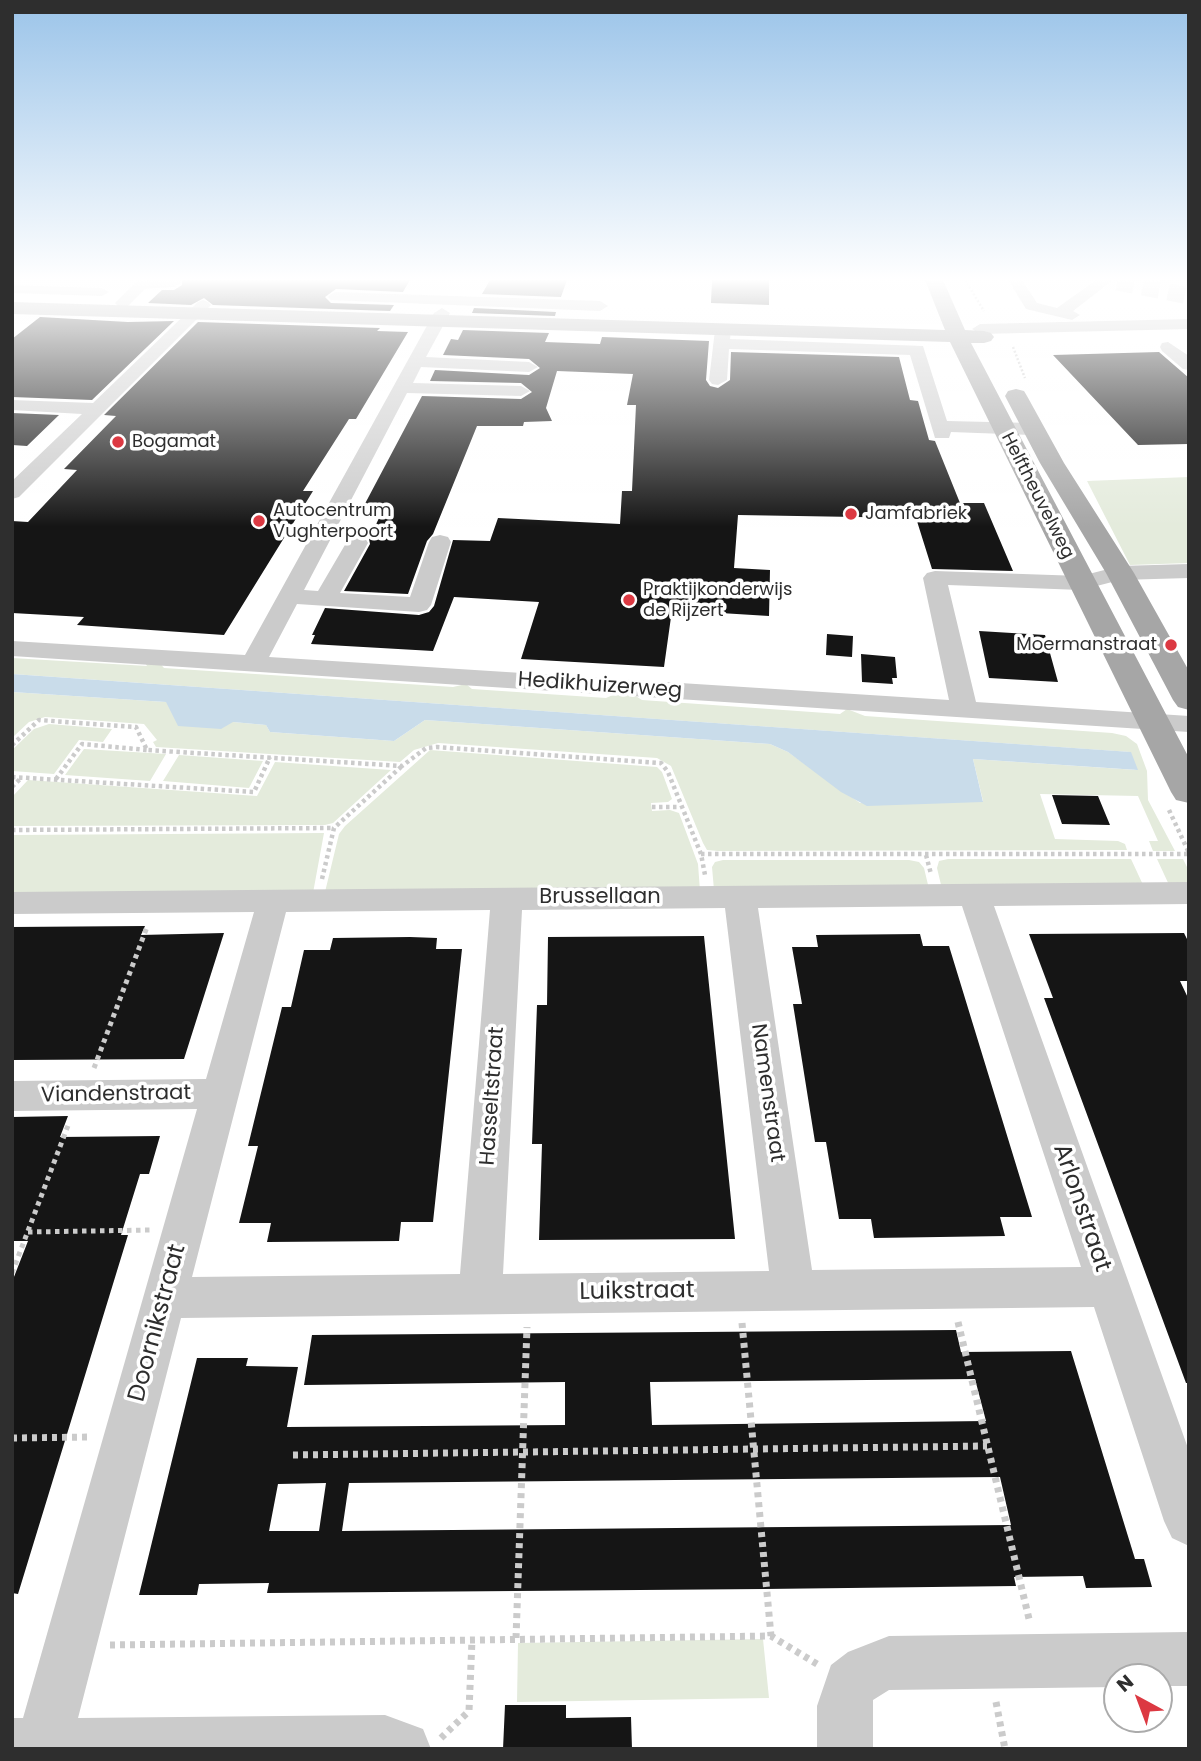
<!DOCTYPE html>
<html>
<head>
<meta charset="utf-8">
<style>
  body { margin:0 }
  #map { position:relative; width:1201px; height:1761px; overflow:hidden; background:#fff; font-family:Poppins,sans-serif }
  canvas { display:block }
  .frame { position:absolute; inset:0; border:14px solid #2e2e2e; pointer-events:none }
  .north { position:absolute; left:1103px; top:1663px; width:70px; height:70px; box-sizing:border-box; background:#fff; border:2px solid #ababab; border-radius:50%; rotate:319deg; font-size:19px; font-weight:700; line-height:28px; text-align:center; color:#2e2e2e }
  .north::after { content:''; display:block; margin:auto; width:24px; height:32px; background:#dc3942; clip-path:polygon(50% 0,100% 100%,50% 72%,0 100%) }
</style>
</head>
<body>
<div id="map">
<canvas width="1201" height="1761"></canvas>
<div class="frame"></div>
<div class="north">N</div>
</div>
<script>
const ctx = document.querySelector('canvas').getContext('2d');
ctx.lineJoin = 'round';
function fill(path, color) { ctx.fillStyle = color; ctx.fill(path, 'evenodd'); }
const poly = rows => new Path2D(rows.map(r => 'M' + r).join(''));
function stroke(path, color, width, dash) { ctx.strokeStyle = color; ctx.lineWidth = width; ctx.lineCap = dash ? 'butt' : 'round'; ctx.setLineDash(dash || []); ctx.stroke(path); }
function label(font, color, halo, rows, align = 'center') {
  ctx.font = font + ' Poppins,sans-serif'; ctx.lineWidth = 7; ctx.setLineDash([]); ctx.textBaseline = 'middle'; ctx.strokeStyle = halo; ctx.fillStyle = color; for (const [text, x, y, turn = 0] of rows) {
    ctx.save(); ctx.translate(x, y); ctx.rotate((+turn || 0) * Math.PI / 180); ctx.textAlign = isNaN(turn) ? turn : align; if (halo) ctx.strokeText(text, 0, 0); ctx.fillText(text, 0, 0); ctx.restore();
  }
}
fill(poly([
  [1189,477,1189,563,1130,565,1087,481],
  [12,658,147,666,144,661,157,660,164,668,453,687,466,684,472,689,606,698,615,694,634,695,642,700,840,714,847,709,865,716,1112,733,1126,736,1137,744,1147,771,1148,800,1175,851,1153,851,1149,841,1158,841,1138,796,1040,794,1055,839,1118,841,1125,844,1127,850,718,851,707,850,703,843,671,766,657,758,438,743,414,750,400,762,156,747,153,742,157,740,144,724,45,717,29,722,12,738,12,692,166,702,233,722,266,725,270,732,394,741,425,720,770,744,788,752,860,803,983,801,973,759,1137,770,1130,752,12,674],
  [49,724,112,729,103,742,79,740,54,774,12,771,12,750,34,729],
  [84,749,166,754,150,781,65,775],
  [430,750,657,767,662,772,672,799,668,802,651,803,652,811,670,810,679,813,698,864,700,891,325,892,339,834,345,826],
  [179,755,263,761,249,788,163,781],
  [275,762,391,770,333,823,325,825,12,826,12,797,28,780,257,796],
  [324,833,313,893,12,894,12,835],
  [948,859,1131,859,1144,887,942,889,937,868,939,861],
  [1157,859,1183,859,1189,871,1189,888,1170,887],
  [723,860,909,860,919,862,924,868,929,889,714,890,712,867,715,862],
  [763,1639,769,1698,517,1702,518,1643]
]), '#e4ebdc');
fill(poly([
  [12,674,1131,752,1138,770,973,759,983,802,867,806,841,792,788,752,770,744,425,720,394,741,270,732,266,725,233,722,221,729,178,726,166,702,12,692]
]), '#c9dcea');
fill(poly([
  [182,280,410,280,403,292,336,289,325,297,331,303,394,305,390,311,213,305,204,298,191,305,148,303,162,290,174,290,182,285],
  [490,280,567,280,561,297,482,294],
  [712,280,769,280,769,305,711,303],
  [474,308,556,312,555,316,472,313],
  [40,317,128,322,174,321,92,400,12,397,12,339],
  [198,322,380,328,377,331,408,332,356,419,349,419,303,491,313,491,224,635,77,625,84,617,12,613,12,521,28,522,77,470,64,469,116,416,104,415],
  [463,330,549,333,545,342,600,344,602,337,709,341,706,380,710,386,718,388,730,380,731,352,899,357,910,400,918,401,929,440,935,441,960,503,984,503,1013,571,932,569,916,518,738,515,734,568,770,570,769,616,672,610,664,667,521,659,539,602,454,597,433,651,311,644,315,635,312,635,325,608,419,615,429,612,434,606,453,540,490,541,498,518,620,524,622,491,632,491,636,405,627,405,633,374,557,371,546,408,552,421,524,422,523,426,477,426,433,534,427,541,408,594,344,591,370,544,369,539,380,516,359,515,422,396,521,399,532,392,521,383,430,381,435,370,529,375,540,368,529,359,443,355,451,339,458,340],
  [1159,352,1189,378,1189,444,1138,445,1053,355],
  [12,413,59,415,27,446,12,445],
  [979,631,1045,635,1058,682,989,678],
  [827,634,853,636,852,657,826,655],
  [861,654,895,657,897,678,892,678,893,684,862,682],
  [1052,795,1098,796,1110,825,1062,824],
  [145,926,141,935,224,933,184,1059,12,1060,12,927],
  [1184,933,1189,943,1189,981,1180,981,1189,1000,1189,1383,1186,1383,1044,998,1053,998,1029,934],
  [920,934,923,946,949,946,1032,1217,1000,1217,1005,1236,874,1238,871,1219,839,1219,826,1142,815,1142,793,1004,802,1004,792,947,818,947,816,935],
  [704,936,735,1239,539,1240,542,1144,532,1144,537,1005,547,1005,548,937],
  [410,937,437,938,436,949,462,949,433,1222,401,1222,399,1241,267,1242,271,1223,239,1223,258,1146,248,1146,282,1007,291,1007,304,950,330,950,333,938],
  [68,1116,60,1137,160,1136,149,1174,140,1174,121,1235,128,1235,18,1594,12,1593,12,1282,28,1241,12,1241,12,1117],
  [956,1330,961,1352,1071,1351,1135,1559,1144,1559,1152,1587,1086,1588,1083,1576,1014,1577,1016,1586,764,1589,267,1593,269,1583,199,1584,197,1595,139,1595,197,1358,248,1358,246,1366,298,1367,287,1427,565,1425,565,1382,304,1385,312,1335],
  [975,1379,986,1421,652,1425,650,1382],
  [1000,1477,1011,1525,342,1531,349,1483],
  [326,1483,319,1531,269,1531,278,1484],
  [505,1705,566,1705,566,1718,631,1717,632,1749,503,1749]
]), '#151515');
stroke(poly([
  [1117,282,1189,296]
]), '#d5d5d5', 17, [17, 9]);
stroke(poly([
  [965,280,984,311],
  [1013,347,1025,378]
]), '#cbcbcb', 2.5, [2, 2]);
stroke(poly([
  [12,745,39,720,136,727,147,750,402,766,426,748,437,747,661,763,668,772,701,854,705,875],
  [12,777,254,792,270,757],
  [56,779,82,744,147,750],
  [12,787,21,778],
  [652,807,680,807],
  [1169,810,1189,853],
  [12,830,334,828],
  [701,854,1189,854],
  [926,855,931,874],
  [322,879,334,828,402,766]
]), '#cbcbcb', 4.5, [3.5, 3.5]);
stroke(poly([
  [94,1068,147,927],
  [28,1232,150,1230],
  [12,1273,69,1123]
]), '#cbcbcb', 5, [4.5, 4.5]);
stroke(poly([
  [958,1322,1030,1623],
  [742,1323,771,1636],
  [12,1438,92,1437],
  [293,1455,987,1446],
  [516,1638,527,1327],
  [110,1645,771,1636,817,1664],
  [996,1702,1005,1749],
  [441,1738,469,1711,472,1640]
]), '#cbcbcb', 7, [5, 5]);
fill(poly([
  [150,280,179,280,181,283,174,287,145,289,128,306,118,306,115,303,136,282,150,280],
  [1008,280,1022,280,1037,303,1057,308,1096,280,1113,280,1073,311,1080,315,1072,320,1026,309,1008,280],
  [12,285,102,288,109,292,102,296,12,293,12,285],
  [336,292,600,301,608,306,600,311,331,300,328,297,331,294,336,292],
  [203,300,208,302,211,305,19,497,12,499,12,481,82,414,12,410,12,400,93,403,198,302,203,300],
  [442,308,450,313,426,357,529,362,538,367,529,372,421,367,413,383,521,386,530,391,521,396,407,393,304,590,318,591,349,538,357,536,365,538,368,543,340,593,410,597,429,542,432,537,440,535,448,537,451,542,431,605,427,610,419,612,297,604,269,657,949,700,923,578,927,573,935,571,1081,576,1120,566,1189,564,1189,578,1120,580,1081,590,948,585,976,702,1189,716,1189,732,12,656,12,641,245,655,434,313,442,308],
  [1189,319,1189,329,980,334,972,329,980,324,1189,319],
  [723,325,731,330,730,339,923,346,947,421,1032,423,1041,429,1032,435,951,432,949,438,935,438,910,355,729,349,727,380,718,385,712,384,709,380,715,330,723,325],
  [1168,342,1189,356,1189,370,1183,369,1162,351,1160,347,1162,343,1168,342],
  [1189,882,1189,904,994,906,1189,1451,1189,1546,1172,1538,1164,1521,1094,1307,181,1318,78,1718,385,1715,423,1729,431,1749,12,1749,12,1718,23,1718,197,1109,12,1111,12,1081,206,1079,254,912,12,914,12,892,1189,882],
  [962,906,1081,1267,812,1270,758,908,962,906],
  [725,908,769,1271,503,1274,522,910,725,908],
  [490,910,460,1274,192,1277,286,912,490,910],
  [1189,1632,1189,1686,1159,1686,1159,1677,1117,1677,1117,1687,889,1690,873,1700,873,1749,817,1749,817,1706,831,1665,848,1652,889,1636,1189,1632]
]), '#cbcbcb');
fill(poly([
  [925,280,943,280,965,330,984,331,991,333,994,337,991,341,984,343,971,343,1189,758,1189,803,1176,800,1171,792,950,342,12,314,12,302,945,330,925,280],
  [1016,389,1024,391,1027,396,1064,463,1134,573,1189,671,1189,710,1178,707,1173,700,1106,573,1040,463,1005,396,1008,391,1016,389]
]), '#a6a6a6');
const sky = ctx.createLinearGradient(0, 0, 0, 527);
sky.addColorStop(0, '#9bc4e9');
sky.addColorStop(0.53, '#fff');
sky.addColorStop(1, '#ffffff00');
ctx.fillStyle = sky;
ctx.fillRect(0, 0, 1201, 527);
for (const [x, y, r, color] of [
  [118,442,7,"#dc3942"],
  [851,514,7,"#dc3942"],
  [259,521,7,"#dc3942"],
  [629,600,7,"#dc3942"],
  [1171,645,7,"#dc3942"]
]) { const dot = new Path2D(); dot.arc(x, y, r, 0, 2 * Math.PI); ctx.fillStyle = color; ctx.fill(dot); stroke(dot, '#fff', 2.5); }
label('18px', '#2e2e2e', '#fff', [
  ["Bogamat",132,442],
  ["Autocentrum",273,511],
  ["Vughterpoort",273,532],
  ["Jamfabriek",865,514],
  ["Praktijkonderwijs",643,590],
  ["de Rijzert",643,611],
  ["Moermanstraat",1157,645,"right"]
], 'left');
label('18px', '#2e2e2e', '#fff', [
  ["Helftheuvelweg",1037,496,63]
]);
label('21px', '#2e2e2e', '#fff', [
  ["Hedikhuizerweg",600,686,4],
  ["Brussellaan",600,898],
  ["Namenstraat",767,1093,82],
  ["Viandenstraat",116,1095,-1],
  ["Hasseltstraat",493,1096,-86]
]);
label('24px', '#2e2e2e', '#fff', [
  ["Arlonstraat",1081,1208,71],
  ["Luikstraat",637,1292,-1],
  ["Doornikstraat",158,1323,-75]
]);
</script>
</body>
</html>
